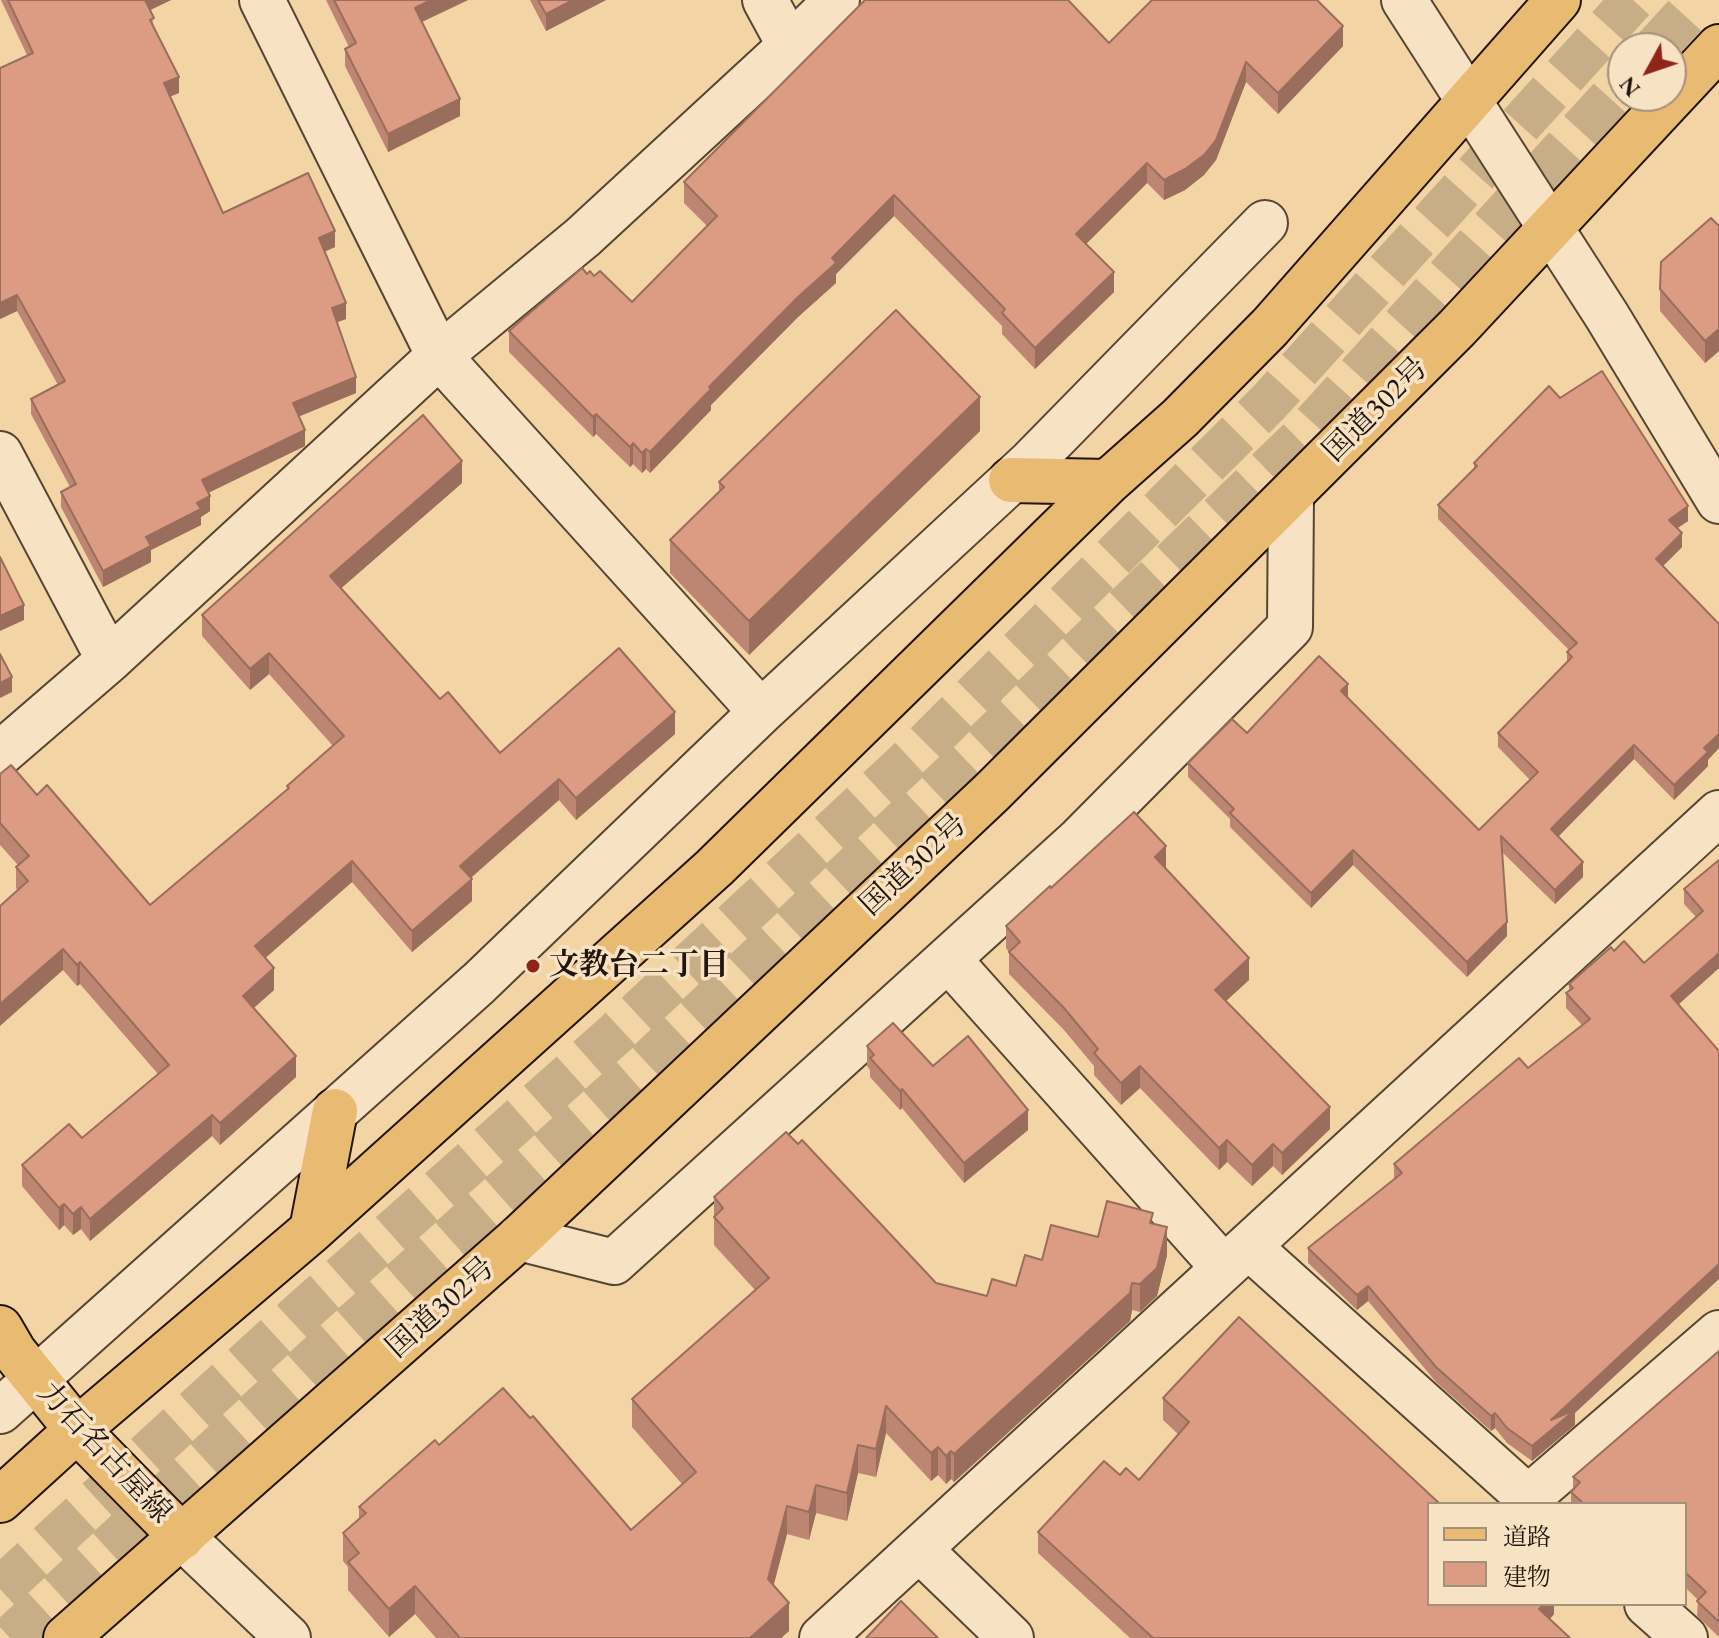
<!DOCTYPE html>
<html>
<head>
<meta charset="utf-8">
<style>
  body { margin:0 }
  #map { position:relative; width:1719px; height:1638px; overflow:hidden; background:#f2d4a5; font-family:"EB Garamond","Noto Serif JP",serif }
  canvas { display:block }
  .legend { position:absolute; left:1427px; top:1502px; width:260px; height:104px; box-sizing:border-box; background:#f7e3c4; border:2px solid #a2917b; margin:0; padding:10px 14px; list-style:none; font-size:24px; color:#22150d }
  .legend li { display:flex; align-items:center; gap:16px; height:40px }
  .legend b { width:40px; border:2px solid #a2917b }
  .north { position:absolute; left:1607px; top:32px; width:80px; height:80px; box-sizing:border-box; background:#f7e3c4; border:2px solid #a2917b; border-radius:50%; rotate:230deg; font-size:22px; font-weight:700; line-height:32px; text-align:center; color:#22150d }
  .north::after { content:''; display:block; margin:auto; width:28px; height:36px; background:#8f2418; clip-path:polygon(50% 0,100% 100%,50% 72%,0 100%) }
</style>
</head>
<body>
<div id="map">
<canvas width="1719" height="1638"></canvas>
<ul class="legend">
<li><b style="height:10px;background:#e9ba72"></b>道路</li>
<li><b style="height:22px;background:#dc9c84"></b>建物</li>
</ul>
<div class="north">N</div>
</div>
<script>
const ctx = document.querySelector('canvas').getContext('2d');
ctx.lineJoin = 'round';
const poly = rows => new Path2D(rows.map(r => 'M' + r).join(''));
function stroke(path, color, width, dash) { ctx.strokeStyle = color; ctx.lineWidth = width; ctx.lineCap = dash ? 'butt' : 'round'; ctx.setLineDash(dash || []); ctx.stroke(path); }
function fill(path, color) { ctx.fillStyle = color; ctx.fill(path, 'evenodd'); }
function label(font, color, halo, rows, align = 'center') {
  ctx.font = font + ' "EB Garamond","Noto Serif JP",serif'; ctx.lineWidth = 7; ctx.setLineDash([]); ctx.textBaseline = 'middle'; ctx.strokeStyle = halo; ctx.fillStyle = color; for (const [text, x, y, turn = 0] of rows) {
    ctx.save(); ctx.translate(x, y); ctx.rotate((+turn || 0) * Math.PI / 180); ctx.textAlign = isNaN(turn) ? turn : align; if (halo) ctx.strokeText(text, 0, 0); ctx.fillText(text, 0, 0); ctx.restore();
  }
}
stroke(poly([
  [1655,48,1699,0],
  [0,1589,301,1313,613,1036,921,749,1269,402,1633,0],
  [10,1638,329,1346,643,1067,948,779,1300,439,1623,84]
]), '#c8ae87', 44, [44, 22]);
const minor = poly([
  [262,0,439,356,761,712],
  [765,0,790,46],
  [0,454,109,660],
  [0,754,109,660,439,356,583,237,790,46,837,0],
  [948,959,1224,1268],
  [519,1238,614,1262,1080,839,1290,627,1291,495],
  [1248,1246,1535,1504],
  [0,1411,479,983,761,712,1031,462,1265,223],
  [1528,1498,1719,1333],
  [919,1549,1011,1638],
  [1647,1604,1685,1638],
  [822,1638,1719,813]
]);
const tertiary = poly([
  [1404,0,1607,316,1719,501],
  [182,1537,288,1638]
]);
const primary = poly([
  [0,1328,14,1352,77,1430,182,1537]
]);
const trunk = poly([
  [1011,480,1108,482],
  [312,1230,335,1111],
  [0,1500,77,1430,312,1230,714,868,1108,482,1180,418,1270,327,1558,0],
  [66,1638,519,1238,992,792,1457,328,1719,47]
]);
stroke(minor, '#564533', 48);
stroke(tertiary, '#564533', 48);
stroke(primary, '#22150d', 48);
stroke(trunk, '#22150d', 48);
stroke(minor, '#f7e3c4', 44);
stroke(tertiary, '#f7e3c4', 44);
stroke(primary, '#e9ba72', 44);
stroke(trunk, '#e9ba72', 44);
fill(poly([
  [1,0,171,0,150,10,154,27,179,93,170,96,223,213,335,247,324,252,346,319,337,322,356,393,299,416,305,446,209,492,210,511,201,517,201,525,151,550,151,562,103,587,61,507,61,492,70,487,31,414,31,399,58,385,17,311,0,319,27,55],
  [326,0,468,0,422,22,460,116,388,152,345,66,345,49,349,47],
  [530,0,606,0,546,31],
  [1109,43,1343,46,1278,114,1246,82,1216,160,1204,175,1185,190,1164,200,1147,183,1086,244,1114,292,1035,369,1002,334,1002,326,894,216,836,274,836,283,798,317,711,405,711,410,650,473,646,469,642,473,633,464,630,467,596,434,593,437,509,352,509,331,587,274,594,276,632,302,707,226,684,203,684,182],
  [1719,226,1719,351,1705,363,1660,311,1660,289],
  [980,431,749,655,670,573,670,540,719,492,719,482],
  [1474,463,1688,521,1677,528,1682,547,1663,566,1708,760,1708,766,1674,800,1634,759,1558,837,1583,877,1555,904,1502,852,1507,936,1467,977,1353,865,1311,908,1230,827,1230,819,1188,777,1188,763,1247,733,1348,698,1479,830,1530,780,1498,747,1498,733,1567,663,1567,652,1569,650,1438,519,1438,505,1474,469],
  [462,483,341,588,440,699,500,753,675,734,576,820,559,800,471,878,472,901,412,952,352,882,265,958,274,990,254,1008,296,1077,220,1145,212,1136,90,1241,81,1229,73,1235,64,1225,59,1230,22,1186,22,1165,82,1138,158,1074,80,984,77,986,63,970,16,888,16,867,18,865,0,845,0,774,37,795,150,905,287,790,287,786,333,746,269,674,250,690,202,636,202,615],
  [1719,860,1719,968,1679,1004,1575,1413,1575,1425,1532,1461,1507,1443,1495,1428,1491,1431,1436,1382,1368,1301,1357,1310,1308,1263,1308,1248,1394,1179,1394,1164,1528,1068,1582,1025,1566,1008,1566,993,1569,991,1569,984,1614,951,1644,963,1696,917,1684,904,1684,889],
  [1166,868,1249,980,1226,1001,1330,1129,1282,1175,1273,1166,1252,1186,1227,1162,1219,1170,1140,1088,1121,1105,1094,1075,1094,1066,1064,1030,1009,974,1009,952,1006,948,1006,926,1051,888],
  [867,1046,933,1066,1028,1130,964,1183,902,1108,900,1110,870,1077,870,1070,867,1066],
  [714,1197,936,1283,987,1296,1016,1286,1042,1260,1098,1237,1153,1224,1167,1255,1157,1296,1140,1312,1132,1310,1130,1321,954,1482,951,1479,946,1484,938,1475,931,1481,886,1433,876,1477,858,1473,847,1521,816,1513,809,1540,787,1534,773,1586,789,1631,781,1638,436,1638,415,1614,389,1637,348,1590,348,1567,343,1561,343,1533,359,1519,359,1507,439,1445,631,1530,682,1484,632,1427,632,1399,755,1290,714,1245],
  [1719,1351,1719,1637,1697,1616,1698,1600,1685,1587,1685,1504,1571,1504,1571,1492,1573,1489,1573,1477],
  [1163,1398,1429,1504,1554,1604,1554,1614,1550,1619,1570,1638,1130,1638,1038,1553,1038,1532,1120,1475,1139,1480,1178,1434,1163,1420]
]), '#bd8672');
fill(poly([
  [144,0,171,0,144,13],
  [431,0,468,0,415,25,415,8],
  [573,0,606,0,546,31,546,14],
  [1343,26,1343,46,1278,114,1278,93],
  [1246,62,1246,82,1216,160,1204,175,1185,190,1164,200,1164,180],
  [179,77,179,93,164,99,164,83],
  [460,99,460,116,388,152,388,134],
  [1147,163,1147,183,1076,254,1076,234],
  [894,195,894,216,836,274,836,283,798,317,711,405,711,410,650,473,650,452,709,387],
  [335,231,335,247,319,254,319,238],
  [1114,272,1114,292,1035,369,1035,348],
  [17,295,17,311,0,319,0,303],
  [346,303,346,319,332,324,332,308],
  [1719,329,1719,351,1705,363,1705,341],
  [356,377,356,393,293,419,293,403],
  [980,397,980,431,749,655,749,621],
  [596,414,596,434,593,437,593,417],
  [305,430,305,446,202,496,202,480],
  [633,443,633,464,630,467,630,447],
  [646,449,646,469,642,473,642,453],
  [462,461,462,483,330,598,330,576],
  [210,496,210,511,201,517,201,525,151,550,151,562,103,587,103,571,146,537],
  [1688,506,1688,521,1669,534,1669,520],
  [1682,533,1682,547,1656,573,1656,559],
  [24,605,24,620,0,631,0,616],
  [269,653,269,674,250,690,250,669],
  [12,677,12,692,0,698,0,683],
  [1348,684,1348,698,1341,691],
  [675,712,675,734,576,820,576,798],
  [1719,734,1719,748,1708,760,1708,766,1674,800,1674,785,1704,748],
  [1634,745,1634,759,1551,844,1551,829],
  [559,779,559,800,460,887,460,866],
  [1166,846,1166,868,1155,857],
  [1353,850,1353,865,1311,908,1311,893],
  [352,861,352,882,255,967,255,946],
  [1583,862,1583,877,1555,904,1555,890],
  [472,879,472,901,412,952,412,931],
  [1507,922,1507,936,1467,977,1467,962],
  [63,949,63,970,0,1026,0,1004],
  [1719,953,1719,968,1671,1011,1671,996],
  [1249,958,1249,980,1215,1011,1215,990],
  [80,962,80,984,77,986,77,965],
  [274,968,274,990,243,1017,243,996],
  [296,1056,296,1077,220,1145,220,1123],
  [1140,1066,1140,1088,1121,1105,1121,1083],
  [902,1089,902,1108,900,1110,900,1091],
  [1330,1107,1330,1129,1282,1175,1282,1153],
  [1028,1110,1028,1130,964,1183,964,1163],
  [212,1115,212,1136,90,1241,90,1219],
  [1227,1140,1227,1162,1219,1170,1219,1148],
  [1273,1144,1273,1166,1252,1186,1252,1165],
  [64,1204,64,1225,59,1230,59,1208],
  [81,1207,81,1229,73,1235,73,1214],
  [1167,1227,1167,1255,1157,1296,1140,1312,1140,1284],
  [1719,1264,1719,1279,1575,1413,1575,1425,1532,1461,1532,1446,1551,1420],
  [1132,1283,1132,1310,1130,1321,954,1482,954,1454],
  [1368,1286,1368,1301,1357,1310,1357,1295],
  [886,1406,886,1433,876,1477,876,1449],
  [1495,1413,1495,1428,1491,1431,1491,1416],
  [858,1445,858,1473,847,1521,847,1493],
  [938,1447,938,1475,931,1481,931,1453],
  [951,1451,951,1479,946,1484,946,1456],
  [816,1485,816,1513,809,1540,809,1512],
  [787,1506,787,1534,768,1607,768,1579],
  [415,1586,415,1614,389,1637,389,1609],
  [789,1603,789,1631,781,1638,750,1638],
  [1544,1604,1554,1604,1554,1614,1539,1631,1539,1609]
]), '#9a6d5c');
const building = poly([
  [8,0,145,0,154,18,150,20,179,77,164,83,223,213,308,173,335,231,319,238,346,303,332,308,356,377,293,403,305,430,202,480,210,496,197,503,201,509,146,537,151,546,103,571,61,492,76,484,31,399,65,381,17,295,0,303,0,68,33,53,8,0],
  [334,0,431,0,415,8,460,99,388,134,345,49,356,43,334,0],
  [538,0,573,0,546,14,538,0],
  [865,0,1068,0,1109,43,1152,0,1317,0,1343,26,1278,93,1246,62,1216,140,1204,155,1185,169,1164,180,1147,163,1076,234,1114,272,1035,348,1002,313,1005,309,894,195,832,258,836,263,798,297,709,387,711,389,650,452,646,449,642,453,633,443,630,447,596,414,593,417,509,331,582,268,587,274,590,271,594,276,600,271,632,302,717,216,684,182,865,0],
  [1711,218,1719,226,1719,329,1705,341,1660,289,1661,262,1711,218],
  [896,310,980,397,749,621,670,540,724,487,719,482,896,310],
  [1602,371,1688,506,1669,520,1682,533,1656,559,1719,624,1719,734,1704,748,1708,752,1674,785,1634,745,1551,829,1583,862,1555,890,1501,836,1507,922,1467,962,1353,850,1311,893,1230,813,1234,809,1188,763,1232,719,1247,733,1319,656,1348,684,1341,691,1479,830,1538,772,1498,733,1572,657,1567,652,1577,643,1438,505,1477,466,1474,463,1549,386,1560,398,1602,371],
  [423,415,462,461,330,576,440,699,448,692,500,753,619,648,675,712,576,798,559,779,460,866,472,879,412,931,352,861,255,946,274,968,243,996,296,1056,220,1123,212,1115,90,1219,81,1207,73,1214,64,1204,59,1208,22,1165,69,1124,82,1138,169,1065,80,962,77,965,63,949,0,1004,0,906,28,881,16,867,29,856,0,823,0,774,11,765,37,795,47,785,150,905,289,788,287,786,344,736,269,653,250,669,202,615,423,415],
  [0,557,24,605,0,616,0,557],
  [0,654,12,677,0,683,0,654],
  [1134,812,1166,846,1155,857,1249,958,1215,990,1330,1107,1282,1153,1273,1144,1252,1165,1227,1140,1219,1148,1140,1066,1121,1083,1094,1053,1098,1049,1064,1008,1009,952,1020,942,1006,926,1050,886,1051,888,1134,812],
  [1719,860,1719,953,1671,996,1719,1051,1719,1264,1551,1420,1575,1410,1532,1446,1507,1428,1495,1413,1491,1416,1436,1367,1368,1286,1357,1295,1308,1248,1402,1173,1394,1164,1519,1058,1528,1068,1590,1019,1566,993,1573,988,1569,984,1611,947,1614,951,1624,941,1644,963,1703,911,1684,889,1719,860],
  [893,1023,933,1066,968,1036,1028,1110,964,1163,902,1089,900,1091,870,1058,874,1055,867,1046,893,1023],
  [786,1132,798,1144,802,1140,936,1283,987,1296,992,1279,1016,1286,1025,1255,1042,1260,1051,1225,1098,1237,1107,1201,1153,1213,1150,1223,1167,1227,1157,1268,1140,1284,1132,1283,1130,1293,954,1454,951,1451,946,1456,938,1447,931,1453,886,1406,876,1449,858,1445,847,1493,816,1485,809,1512,787,1506,768,1579,789,1603,750,1638,460,1638,415,1586,389,1609,348,1562,359,1553,343,1533,366,1513,359,1507,435,1440,439,1445,503,1388,530,1418,533,1416,631,1530,696,1472,632,1399,769,1278,714,1217,723,1208,714,1197,786,1132],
  [1239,1317,1440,1504,1429,1504,1429,1604,1544,1604,1539,1609,1570,1638,1153,1638,1038,1532,1104,1461,1120,1475,1126,1468,1139,1480,1189,1422,1163,1398,1239,1317],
  [1719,1351,1719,1622,1697,1601,1706,1592,1685,1572,1685,1504,1584,1504,1571,1492,1580,1482,1573,1477,1719,1351],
  [901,1601,938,1638,866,1638,901,1601]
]);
fill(building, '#dc9c84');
stroke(building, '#9a6d5c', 2);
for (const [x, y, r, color] of [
  [533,966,8,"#8f2418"]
]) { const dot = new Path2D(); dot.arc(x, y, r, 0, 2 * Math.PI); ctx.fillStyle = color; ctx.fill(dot); stroke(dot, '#f7e3c4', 3); }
label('30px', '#22150d', '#f7e3c4', [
  ["国道302号",1376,410,-45],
  ["国道302号",914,865,-43],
  ["国道302号",441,1308,-42],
  ["力石名古屋線",104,1453,47]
]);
label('bold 30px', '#22150d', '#f7e3c4', [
  ["文教台二丁目",549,966]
], 'left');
</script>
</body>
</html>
